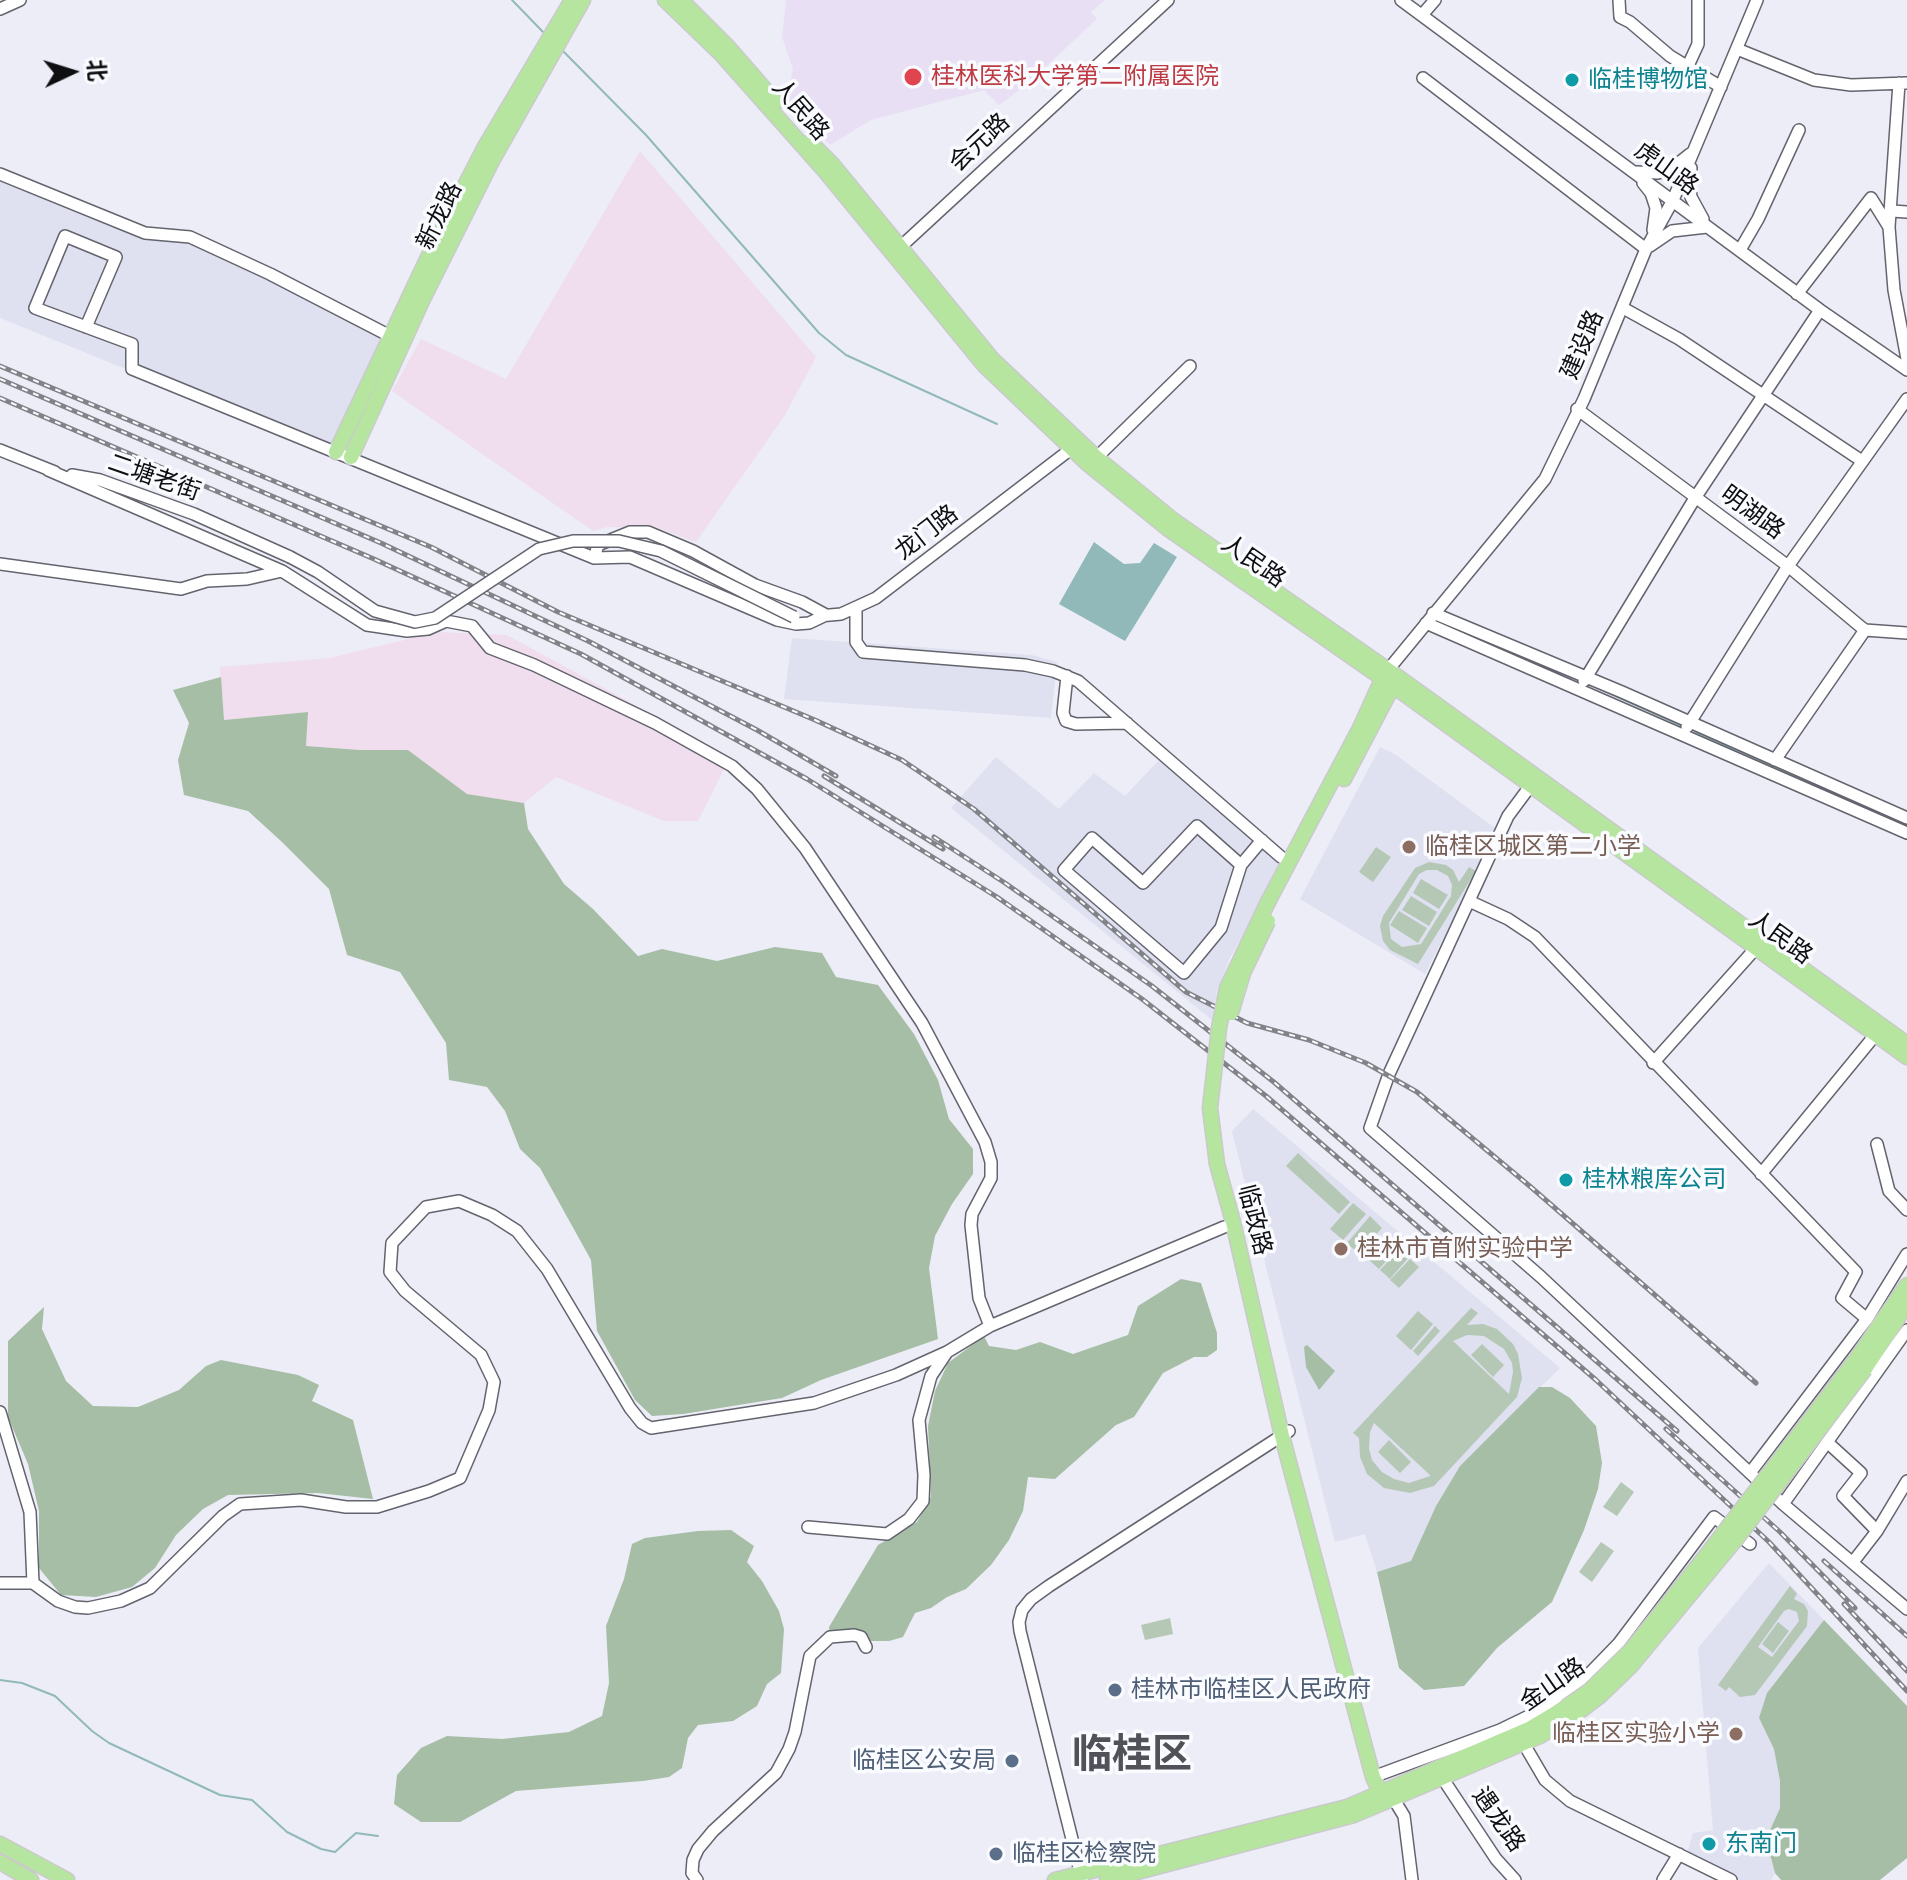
<!DOCTYPE html>
<html>
<head>
<meta charset="utf-8">
<style>
	body { margin:0 }
	#map { position:relative; width:1907px; height:1880px; overflow:hidden; background:#ecedf7; font-family:"Fira Sans","Noto Sans SC",sans-serif }
	canvas { display:block }
	.north { position:absolute; left:32px; top:32px; width:80px; height:80px; -webkit-text-stroke:6px #fafbff; paint-order:stroke; rotate:86deg; font-size:22px; font-weight:700; line-height:32px; text-align:center; color:#0f0f12 }
	.north::after { content:''; display:block; margin:auto; width:28px; height:36px; background:#0f0f12; clip-path:polygon(50% 0,100% 100%,50% 72%,0 100%) }
</style>
</head>
<body>
<div id="map">
<canvas width="1907" height="1880"></canvas>
<div class="north">北</div>
</div>
<script>
const context = document.querySelector('canvas').getContext('2d');
context.lineJoin = 'round';
function fill(path, color) { context.fillStyle = color; context.fill(path, 'evenodd'); }
const toPath = rows => new Path2D(rows.map(r => 'M' + r).join(''));
function stroke(path, color, width, dash) { context.strokeStyle = color; context.lineWidth = width; context.lineCap = dash ? 'butt' : 'round'; context.setLineDash(dash || []); context.stroke(path); }
function label(font, color, halo, rows, align = 'center') {
  context.font = font + ' "Fira Sans","Noto Sans SC",sans-serif'; context.lineWidth = 7; context.setLineDash([]); context.textBaseline = 'middle'; context.strokeStyle = halo; context.fillStyle = color; for (const [text, x, y, turn = 0] of rows) {
    context.save(); context.translate(x, y); context.rotate((+turn || 0) * Math.PI / 180); context.textAlign = isNaN(turn) ? turn : align; if (halo) context.strokeText(text, 0, 0); context.fillText(text, 0, 0); context.restore();
  }
}
const built = toPath([
	[0,178,183,240,254,270,385,340,333,453,0,318],
	[792,638,1032,655,1057,662,1051,718,784,699],
	[1380,747,1396,755,1499,831,1425,974,1300,899],
	[996,757,1059,809,1094,773,1125,796,1159,760,1282,866,1230,958,1217,991,1212,1020,951,808],
	[1253,1109,1560,1368,1460,1466,1436,1506,1411,1561,1377,1572,1365,1534,1335,1542,1232,1131],
	[1769,1563,1824,1620,1759,1718,1775,1749,1780,1781,1780,1808,1766,1839,1775,1873,1771,1880,1740,1880,1687,1853,1693,1833,1713,1830,1698,1648]
]);
const industrial = toPath([
	[640,151,816,357,785,415,696,542,658,528,607,527,593,531,392,391,421,339,506,379],
	[437,632,507,635,730,757,698,821,664,821,556,777,524,803,467,794,408,750,360,750,306,746,307,712,224,720,220,667,330,658]
]);
const medical = toPath([
	[786,0,1104,0,1104,1,1091,12,1097,19,1026,85,999,105,984,90,871,120,830,145,782,94,789,88,793,69,782,37]
]);
const green = toPath([
	[1376,847,1391,857,1373,882,1359,872],
	[1429,862,1446,865,1453,870,1459,882,1469,867,1476,871,1418,964,1390,950,1383,941,1380,926,1383,916,1415,868],
	[1427,870,1437,870,1448,876,1452,885,1451,896,1421,944,1402,947,1391,939,1389,923,1419,874],
	[1421,879,1448,895,1439,909,1413,893],
	[1411,896,1437,912,1429,926,1402,910],
	[1399,911,1427,928,1418,943,1390,925],
	[1298,1153,1350,1202,1339,1214,1286,1166],
	[1353,1203,1366,1214,1343,1240,1330,1229],
	[1370,1216,1382,1228,1359,1254,1347,1243],
	[1389,1239,1398,1248,1379,1269,1369,1260],
	[1400,1249,1409,1257,1390,1279,1380,1270],
	[1410,1259,1419,1267,1399,1288,1390,1280],
	[1471,1308,1478,1313,1467,1325,1483,1324,1497,1329,1513,1344,1518,1354,1522,1378,1517,1397,1434,1486,1410,1493,1384,1488,1367,1474,1360,1457,1359,1438,1353,1433],
	[1467,1335,1484,1336,1504,1349,1512,1363,1513,1372,1509,1394,1453,1341],
	[1374,1423,1430,1475,1430,1476,1409,1483,1394,1479,1382,1472,1372,1460,1369,1449,1370,1432],
	[1418,1311,1433,1324,1411,1350,1396,1336],
	[1435,1326,1440,1331,1418,1356,1413,1351],
	[1482,1344,1504,1365,1493,1377,1471,1355],
	[1389,1440,1411,1462,1400,1473,1378,1452],
	[1621,1482,1634,1492,1617,1516,1603,1507],
	[1601,1542,1614,1551,1592,1582,1579,1572],
	[1790,1586,1797,1594,1794,1599,1804,1604,1808,1611,1807,1626,1755,1695,1740,1697,1729,1687,1726,1691,1718,1685],
	[1789,1609,1797,1612,1799,1621,1772,1657,1758,1647,1784,1611],
	[1170,1618,1173,1634,1145,1640,1141,1625],
	[1778,1622,1789,1631,1773,1653,1762,1644]
]);
const forest = toPath([
	[221,677,224,720,308,712,306,746,360,750,408,750,467,794,524,803,528,829,564,884,593,909,638,956,662,949,717,961,775,947,822,953,836,977,878,985,914,1034,938,1080,949,1119,973,1149,973,1174,952,1204,935,1236,929,1268,938,1339,821,1380,782,1398,683,1414,652,1416,635,1400,597,1331,591,1260,540,1168,520,1149,505,1111,487,1087,449,1080,446,1043,400,972,347,955,329,889,282,842,248,811,184,795,178,760,189,723,173,690],
	[1181,1279,1201,1283,1217,1333,1217,1350,1207,1357,1194,1357,1163,1373,1134,1417,1116,1425,1055,1479,1028,1477,1023,1511,1009,1540,991,1565,966,1589,947,1597,931,1608,915,1613,903,1637,889,1641,871,1641,855,1635,830,1637,829,1627,878,1545,917,1522,931,1497,928,1426,935,1391,948,1363,984,1336,989,1346,1016,1350,1040,1342,1073,1354,1128,1335,1138,1306],
	[44,1307,42,1329,66,1381,93,1406,138,1407,179,1390,206,1366,221,1360,298,1375,319,1385,312,1401,353,1420,373,1499,318,1493,228,1495,203,1509,176,1535,155,1568,132,1587,96,1597,61,1595,39,1568,39,1511,28,1464,8,1417,8,1341],
	[1307,1345,1335,1371,1319,1390,1306,1367,1304,1347],
	[1539,1387,1552,1387,1570,1398,1596,1426,1602,1463,1598,1489,1584,1530,1552,1602,1497,1648,1464,1686,1424,1690,1399,1668,1377,1572,1411,1561,1436,1506,1460,1466],
	[731,1530,754,1546,747,1562,762,1581,779,1611,784,1629,781,1673,767,1684,757,1706,733,1721,698,1725,688,1738,682,1768,669,1777,643,1781,516,1791,460,1822,421,1822,394,1804,397,1775,421,1748,447,1736,502,1739,569,1732,602,1716,609,1683,606,1626,624,1579,632,1544,645,1538,698,1531],
	[1824,1620,1907,1706,1907,1858,1880,1880,1781,1880,1775,1873,1766,1839,1780,1808,1780,1781,1774,1749,1759,1718,1767,1693]
]);
const water = toPath([
	[1094,542,1124,564,1140,563,1154,543,1177,557,1125,641,1059,604]
]);
const stream = toPath([
	[512,0,546,35],
	[562,50,646,135,819,333,846,355,997,424],
	[1589,684,1682,726],
	[1695,732,1841,798],
	[1857,804,1907,826],
	[0,1680,22,1683,55,1696,92,1731,109,1743,220,1795,252,1800,287,1832,321,1849,335,1852,356,1833,378,1836]
]);
const minor = toPath([
	[1401,0,1820,310,1907,370],
	[1619,0,1620,17,1630,22,1670,56,1721,87],
	[0,9,20,0],
	[1422,15,1435,0],
	[1737,49,1814,80,1851,85,1907,83],
	[1687,68,1698,44,1698,0],
	[1423,78,1646,249],
	[1899,83,1889,227,1894,290,1907,359],
	[1691,168,1689,178,1691,197,1703,219],
	[1637,172,1658,173,1670,170,1690,154],
	[0,174,145,233,190,237,270,274,390,336],
	[1643,183,1651,193,1656,208,1653,230],
	[1892,211,1907,212],
	[1650,246,1672,231,1707,227],
	[1740,250,1758,219,1799,130],
	[895,252,1168,0],
	[1797,294,1871,198,1889,227],
	[1623,308,1679,339,1862,461],
	[86,327,116,257,65,236,35,308,132,344,132,369,594,558],
	[1577,409,1788,566,1861,627,1865,630,1907,633],
	[0,450,55,472],
	[1093,461,1190,366],
	[48,470,282,571,367,625,407,631,428,629,446,621,472,626,490,648,534,665,655,723,732,766,757,789,805,848,922,1023,985,1142,991,1162,991,1178,972,1214,971,1225,979,1298,990,1326],
	[72,475,100,480,194,514,290,557],
	[630,532,648,532,693,551,755,585,802,602,826,615,809,623,796,624,777,620,630,557,594,558,598,545,630,532],
	[0,564,181,589,207,581,247,579,282,571],
	[856,609,856,642,863,652,1025,665,1053,671,1078,681,1281,857],
	[1433,613,1622,692,1907,818],
	[819,616,841,614,876,598,1071,449],
	[1426,623,1907,833],
	[1388,670,1545,479,1584,399,1646,249,1673,200,1757,0],
	[1067,676,1063,713,1066,721,1076,724,1127,723],
	[1584,681,1695,498,1820,310],
	[1687,727,1788,566,1907,399],
	[1775,760,1865,630],
	[1531,785,1508,816,1389,1074,1370,1128,1541,1277,1750,1473],
	[1241,865,1197,826,1143,883,1092,838,1064,870,1184,973,1221,928,1241,865,1262,840],
	[1469,901,1508,919,1535,937,1856,1272,1842,1298,1867,1319,1750,1473,1783,1504,1907,1609],
	[1653,1063,1756,948],
	[1877,1144,1889,1191,1907,1210],
	[1761,1174,1876,1034],
	[1867,1319,1907,1254],
	[0,1412,30,1512,33,1583],
	[1827,1442,1861,1473,1843,1496,1877,1531],
	[1783,1504,1907,1330],
	[808,1527,887,1534,909,1519,923,1501,924,1475,919,1420,931,1376,947,1352,990,1326,1224,1227],
	[1853,1562,1877,1531,1907,1481],
	[0,1583,33,1583,58,1601,75,1607,88,1608,121,1601,150,1588,223,1516,240,1504,301,1500,346,1507,377,1507,429,1491,460,1478,489,1410,494,1382,481,1355,405,1291,390,1272,392,1243,426,1207,459,1201,492,1215,517,1231,547,1269,630,1408,642,1423,651,1428,814,1403,896,1375,947,1352],
	[1528,1751,1545,1780,1570,1801,1731,1880],
	[1373,1777,1500,1730,1533,1714,1588,1675,1619,1643,1714,1517,1750,1544],
	[1447,1785,1496,1859,1515,1880],
	[1393,1798,1404,1816,1412,1880],
	[1082,1879,1020,1631,1019,1622,1022,1610,1031,1599,1049,1586,1289,1431],
	[697,1880,692,1873,693,1860,698,1849,713,1831,776,1773,789,1749,795,1732,810,1656,830,1637,854,1635,861,1637,866,1647],
	[1663,1880,1679,1854]
]);
const major = toPath([
	[665,0,722,55,825,171,985,366,1089,465,1167,528,1392,685,1907,1057],
	[681,0,729,48,776,102],
	[810,142,832,164,992,359,1097,458,1173,520,1398,677,1907,1044],
	[336,452,432,249,486,145,572,0],
	[351,457,422,301,493,159,583,0],
	[1344,779,1396,680],
	[1268,902,1360,728,1385,673],
	[1217,1164,1233,1222,1282,1436,1373,1777,1385,1802],
	[1855,1361,1907,1285],
	[1865,1369,1907,1304],
	[0,1844,67,1880],
	[0,1862,31,1880],
	[1055,1880,1347,1807,1529,1729,1566,1707],
	[1107,1880,1354,1815,1540,1736,1576,1714]
]);
const rail = toPath([
	[0,366,431,547,558,612,815,720,902,760,974,809,1186,992,1247,1023,1309,1040,1366,1063,1417,1092,1532,1188,1756,1383],
	[0,379,381,543,588,641,757,730,836,776],
	[0,398,374,559,581,654,807,779,997,897,1142,999,1266,1096,1596,1380,1769,1542,1907,1691],
	[824,776,943,849],
	[934,837,1005,883,1152,986,1275,1083,1677,1431],
	[1666,1429,1780,1532,1855,1608],
	[1824,1561,1907,1636],
	[1844,1604,1907,1671]
]);
const minorBridge = toPath([
	[290,557,318,572,375,611,415,622,435,618,539,549,573,541,619,541,661,551,794,617]
]);
const majorBridge = toPath([
	[1231,1013,1243,973,1268,921],
	[1217,1164,1210,1108,1219,1028,1227,988,1268,902],
	[1566,1707,1589,1691,1631,1650,1708,1553,1855,1361],
	[1576,1714,1600,1696,1630,1667,1737,1538,1865,1369]
]);
const markers = [
	[913,77,10,"#e0444e"],
	[1572,80,8,"#0f9aa8"],
	[1409,847,8,"#8d6e63"],
	[1566,1180,8,"#0f9aa8"],
	[1341,1249,8,"#8d6e63"],
	[1115,1690,8,"#5c6f8a"],
	[1736,1734,8,"#8d6e63"],
	[1012,1761,8,"#5c6f8a"],
	[1709,1844,8,"#0f9aa8"],
	[996,1854,8,"#5c6f8a"]
];
const healthNames = [
	["桂林医科大学第二附属医院",931,77]
];
const cultureNames = [
	["临桂博物馆",1588,80],
	["桂林粮库公司",1582,1180],
	["东南门",1725,1844]
];
const streetNames = [
	["人民路",800,110,49],
	["会元路",980,143,-43],
	["虎山路",1666,169,36],
	["新龙路",440,216,-64],
	["建设路",1583,345,-67],
	["二塘老街",154,478,19],
	["明湖路",1752,513,36],
	["龙门路",927,533,-38],
	["人民路",1253,562,35],
	["人民路",1780,938,36],
	["临政路",1254,1220,76],
	["金山路",1553,1685,-35],
	["遇龙路",1498,1820,55]
];
const educationNames = [
	["临桂区城区第二小学",1425,847],
	["桂林市首附实验中学",1357,1249],
	["临桂区实验小学",1720,1734,"right"]
];
const serviceNames = [
	["桂林市临桂区人民政府",1131,1690],
	["临桂区公安局",996,1761,"right"],
	["临桂区检察院",1012,1854]
];
const townNames = [
	["临桂区",1132,1756]
];
fill(built, '#dfe1f1');
fill(industrial, '#f0dded');
fill(medical, '#e9dff4');
fill(green, '#b5c8b5');
fill(forest, '#a6bea6');
fill(water, '#91b9b9');
stroke(stream, '#91b9b9', 2);
stroke(minor, '#63646d', 14);
stroke(major, '#cacacb', 17);
stroke(minor, '#fff', 11);
stroke(major, '#b6e5a0', 14);
stroke(rail, '#828389', 5);
stroke(rail, '#fafbff', 2, [6]);
stroke(minorBridge, '#63646d', 14, []);
stroke(majorBridge, '#cacacb', 17, []);
stroke(minorBridge, '#fff', 11);
stroke(majorBridge, '#b6e5a0', 14);
for (const [x, y, r, color] of markers) { const dot = new Path2D(); dot.arc(x, y, r, 0, 2 * Math.PI); context.fillStyle = color; context.fill(dot); stroke(dot, '#fafbff', 3); }
label('24px', '#be3a42', '#fafbff', healthNames, 'left');
label('24px', '#0d838f', '#fafbff', cultureNames, 'left');
label('24px', '#0f0f12', '#fafbff', streetNames);
label('24px', '#785e54', '#fafbff', educationNames, 'left');
label('24px', '#4e5e75', '#fafbff', serviceNames, 'left');
label('bold 40px', '#505159', '#fafbff', townNames);
</script>
</body>
</html>
